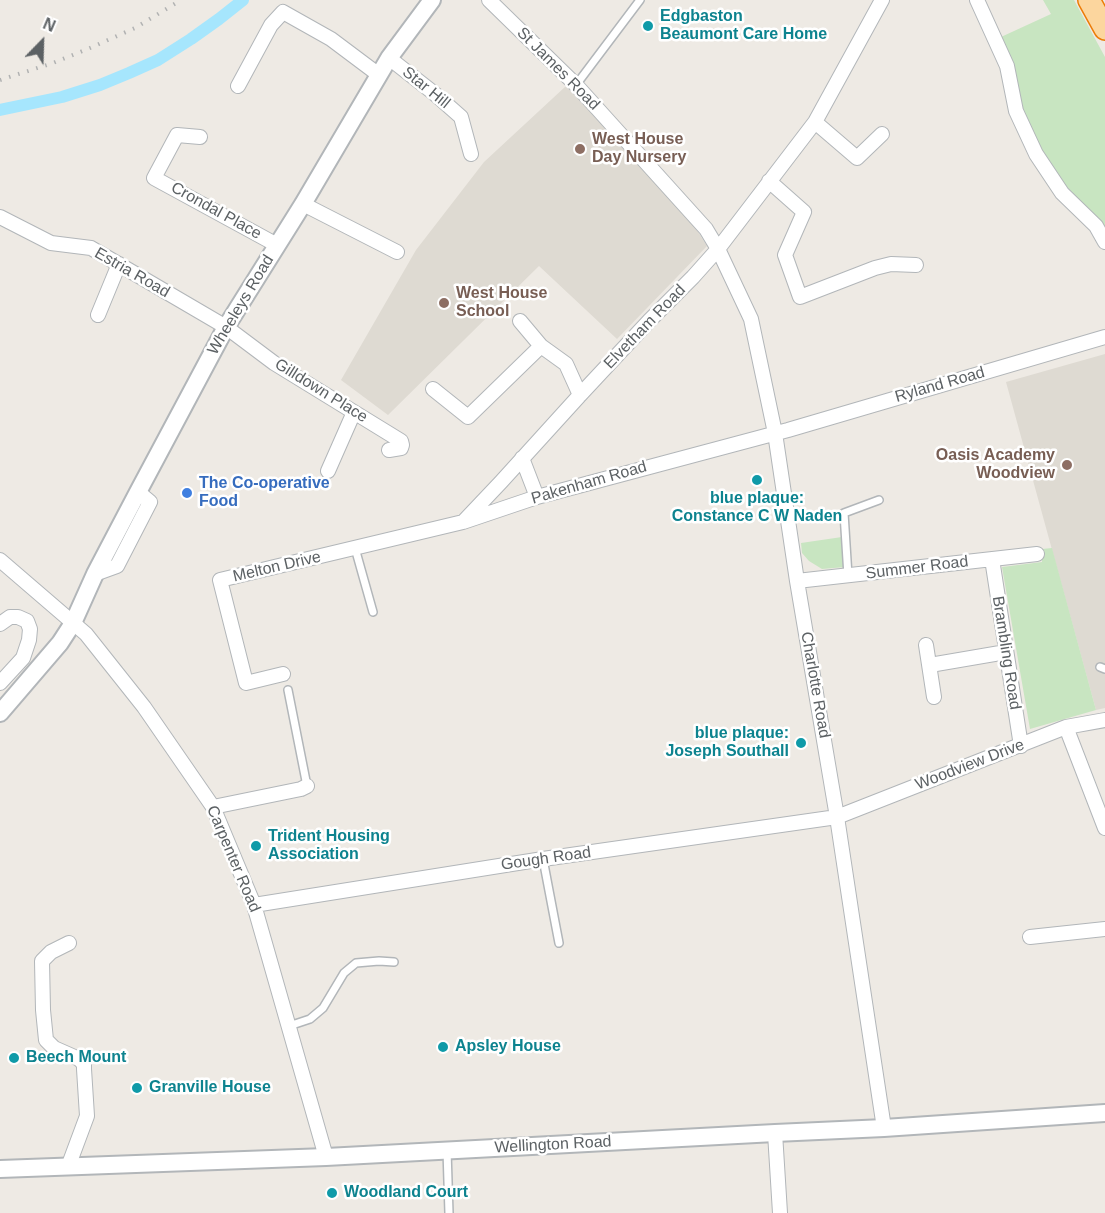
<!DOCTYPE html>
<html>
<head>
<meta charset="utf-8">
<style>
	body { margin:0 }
	#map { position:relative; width:1105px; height:1213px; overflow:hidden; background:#eeeae4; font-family:Arial,sans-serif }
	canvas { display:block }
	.north { position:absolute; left:12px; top:12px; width:60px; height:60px; -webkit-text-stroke:4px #fff; paint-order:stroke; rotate:23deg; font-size:16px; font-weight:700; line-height:24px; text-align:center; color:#5c6164 }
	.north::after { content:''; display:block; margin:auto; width:21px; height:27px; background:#5c6164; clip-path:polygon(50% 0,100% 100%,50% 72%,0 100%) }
</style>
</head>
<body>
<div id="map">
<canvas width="1105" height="1213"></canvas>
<div class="north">N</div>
</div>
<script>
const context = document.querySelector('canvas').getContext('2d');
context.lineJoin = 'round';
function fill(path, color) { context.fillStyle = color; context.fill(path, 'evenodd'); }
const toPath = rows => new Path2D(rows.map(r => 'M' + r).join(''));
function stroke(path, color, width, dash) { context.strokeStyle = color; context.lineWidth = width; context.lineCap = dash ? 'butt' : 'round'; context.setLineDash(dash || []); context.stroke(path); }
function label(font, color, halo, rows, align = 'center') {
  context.font = font + ' Arial,sans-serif'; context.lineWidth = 5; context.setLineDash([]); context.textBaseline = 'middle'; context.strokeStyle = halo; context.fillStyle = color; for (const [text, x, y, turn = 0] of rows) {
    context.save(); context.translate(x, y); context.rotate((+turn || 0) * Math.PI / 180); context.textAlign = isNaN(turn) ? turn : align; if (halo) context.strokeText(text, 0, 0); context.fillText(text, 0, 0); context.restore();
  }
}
const education = toPath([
	[566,86,683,208,707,246,617,339,539,266,388,415,341,380,416,250,484,162],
	[1105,354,1105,708,1096,710,1006,382]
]);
const green = toPath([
	[1043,0,1074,0,1105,57,1105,227,1065,185,1040,148,1022,108,1001,37,1051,14],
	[842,537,845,567,822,569,809,561,802,553,801,543],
	[1052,548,1096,710,1030,729,1002,567,1042,562,1042,549]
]);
const canal = toPath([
	[0,110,62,97,100,85,129,73,158,60,191,39,219,19,243,0]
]);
const service = toPath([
	[576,85,640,0],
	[355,548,373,612],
	[848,576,844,513,879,500],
	[1100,667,1105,669],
	[288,690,307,786],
	[543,859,559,943],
	[289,1026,310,1019,323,1008,344,973,356,963,379,961,394,962],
	[447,1150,449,1213]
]);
const minor = toPath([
	[489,0,576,85,706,229,718,249,751,319,775,433,797,581,837,817,884,1128],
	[977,0,1007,66,1016,111,1036,154,1062,193,1096,226,1105,242],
	[389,58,435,94,461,117,471,154],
	[238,86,271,25,283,12,331,39,379,75],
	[815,122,857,158,882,134],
	[200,137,177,135,154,178,277,245],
	[769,181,804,212,785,255,800,297,875,268,891,264,916,265],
	[303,204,397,252],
	[0,217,51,243,91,248,226,327,274,363,401,441,402,445,401,448,389,450],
	[98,315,119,264],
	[520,321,541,346,566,364,580,395],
	[433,389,468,417,541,346],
	[522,458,537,497],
	[328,471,354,412],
	[465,520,501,482,580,395,649,321,693,277,718,249,815,122,882,0],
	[992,559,1021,746],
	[0,560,86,634,144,707,213,807,254,905,326,1157],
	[95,574,117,566,150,502,138,492],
	[797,581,1037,554],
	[0,624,10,617,18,617,27,621,30,629,29,640,23,658,0,683],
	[926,645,934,697],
	[930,665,1006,652],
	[283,674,246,683,220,580,463,522,537,497,788,430,1105,337],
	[1066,727,1105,828],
	[213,807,301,789,307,786],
	[254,905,543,859,837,817,1066,727,1105,720],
	[1030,937,1105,929],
	[775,1133,780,1213],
	[68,1167,87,1116,84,1069,84,1064,79,1059,54,1048,46,1040,43,1010,42,961,51,952,69,943]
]);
const tertiary = toPath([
	[0,713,60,643,73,623,95,574,138,492,226,327,303,204,389,58,432,0],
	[0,1169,326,1157,775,1133,884,1128,1105,1113]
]);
const trunk = toPath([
	[1089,0,1105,29]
]);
const rail = toPath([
	[0,80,53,63,90,48,135,28,181,0]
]);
const markers = [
	[648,26,6,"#0f9aa8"],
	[580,149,6,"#8d6e63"],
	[444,303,6,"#8d6e63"],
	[1067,465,6,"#8d6e63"],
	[757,480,6,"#0f9aa8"],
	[187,493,6,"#3f7fe0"],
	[801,743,6,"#0f9aa8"],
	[256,846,6,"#0f9aa8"],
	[443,1047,6,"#0f9aa8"],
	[14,1058,6,"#0f9aa8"],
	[137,1088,6,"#0f9aa8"],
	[332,1193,6,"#0f9aa8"]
];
const cultureNames = [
	["Edgbaston",660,17],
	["Beaumont Care Home",660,35],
	["blue plaque:",757,499,"center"],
	["Constance C W Naden",757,517,"center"],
	["blue plaque:",789,734,"right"],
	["Joseph Southall",789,752,"right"],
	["Trident Housing",268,837],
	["Association",268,855],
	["Apsley House",455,1047],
	["Beech Mount",26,1058],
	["Granville House",149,1088],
	["Woodland Court",344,1193]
];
const streetNames = [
	["St James Road",558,69,45],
	["Star Hill",426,88,39],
	["Crondal Place",216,211,29],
	["Estria Road",132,273,30],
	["Wheeleys Road",241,305,-59],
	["Elvetham Road",645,327,-46],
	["Ryland Road",940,385,-16],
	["Gilldown Place",321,391,32],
	["Pakenham Road",589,483,-16],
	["Melton Drive",277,567,-13],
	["Summer Road",917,568,-7],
	["Brambling Road",1006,653,81],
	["Charlotte Road",815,685,80],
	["Woodview Drive",970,765,-21],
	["Carpenter Road",233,859,67],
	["Gough Road",546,859,-8],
	["Wellington Road",553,1145,-3]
];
const educationNames = [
	["West House",592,140],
	["Day Nursery",592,158],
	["West House",456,294],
	["School",456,312],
	["Oasis Academy",1055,456,"right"],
	["Woodview",1055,474,"right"]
];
const shopNames = [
	["The Co-operative",199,484],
	["Food",199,502]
];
fill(education, '#dedad2');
fill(green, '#c8e5c1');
stroke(canal, '#a6e6fd', 12);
stroke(service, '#b2b6b9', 10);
stroke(minor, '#b2b6b9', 16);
stroke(tertiary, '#b2b6b9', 20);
stroke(trunk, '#ec7c07', 24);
stroke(service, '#fff', 7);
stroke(minor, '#fff', 14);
stroke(tertiary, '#fff', 16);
stroke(trunk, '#fcd69e', 21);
stroke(rail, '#b1b2b2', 4, [1.5, 8]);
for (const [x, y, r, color] of markers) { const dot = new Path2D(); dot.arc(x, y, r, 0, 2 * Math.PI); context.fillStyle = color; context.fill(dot); stroke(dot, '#fff', 2); }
label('bold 16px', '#0d838f', '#fff', cultureNames, 'left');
label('16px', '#5c6164', '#fff', streetNames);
label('bold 16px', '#785e54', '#fff', educationNames, 'left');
label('bold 16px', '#366cbe', '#fff', shopNames, 'left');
</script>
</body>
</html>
